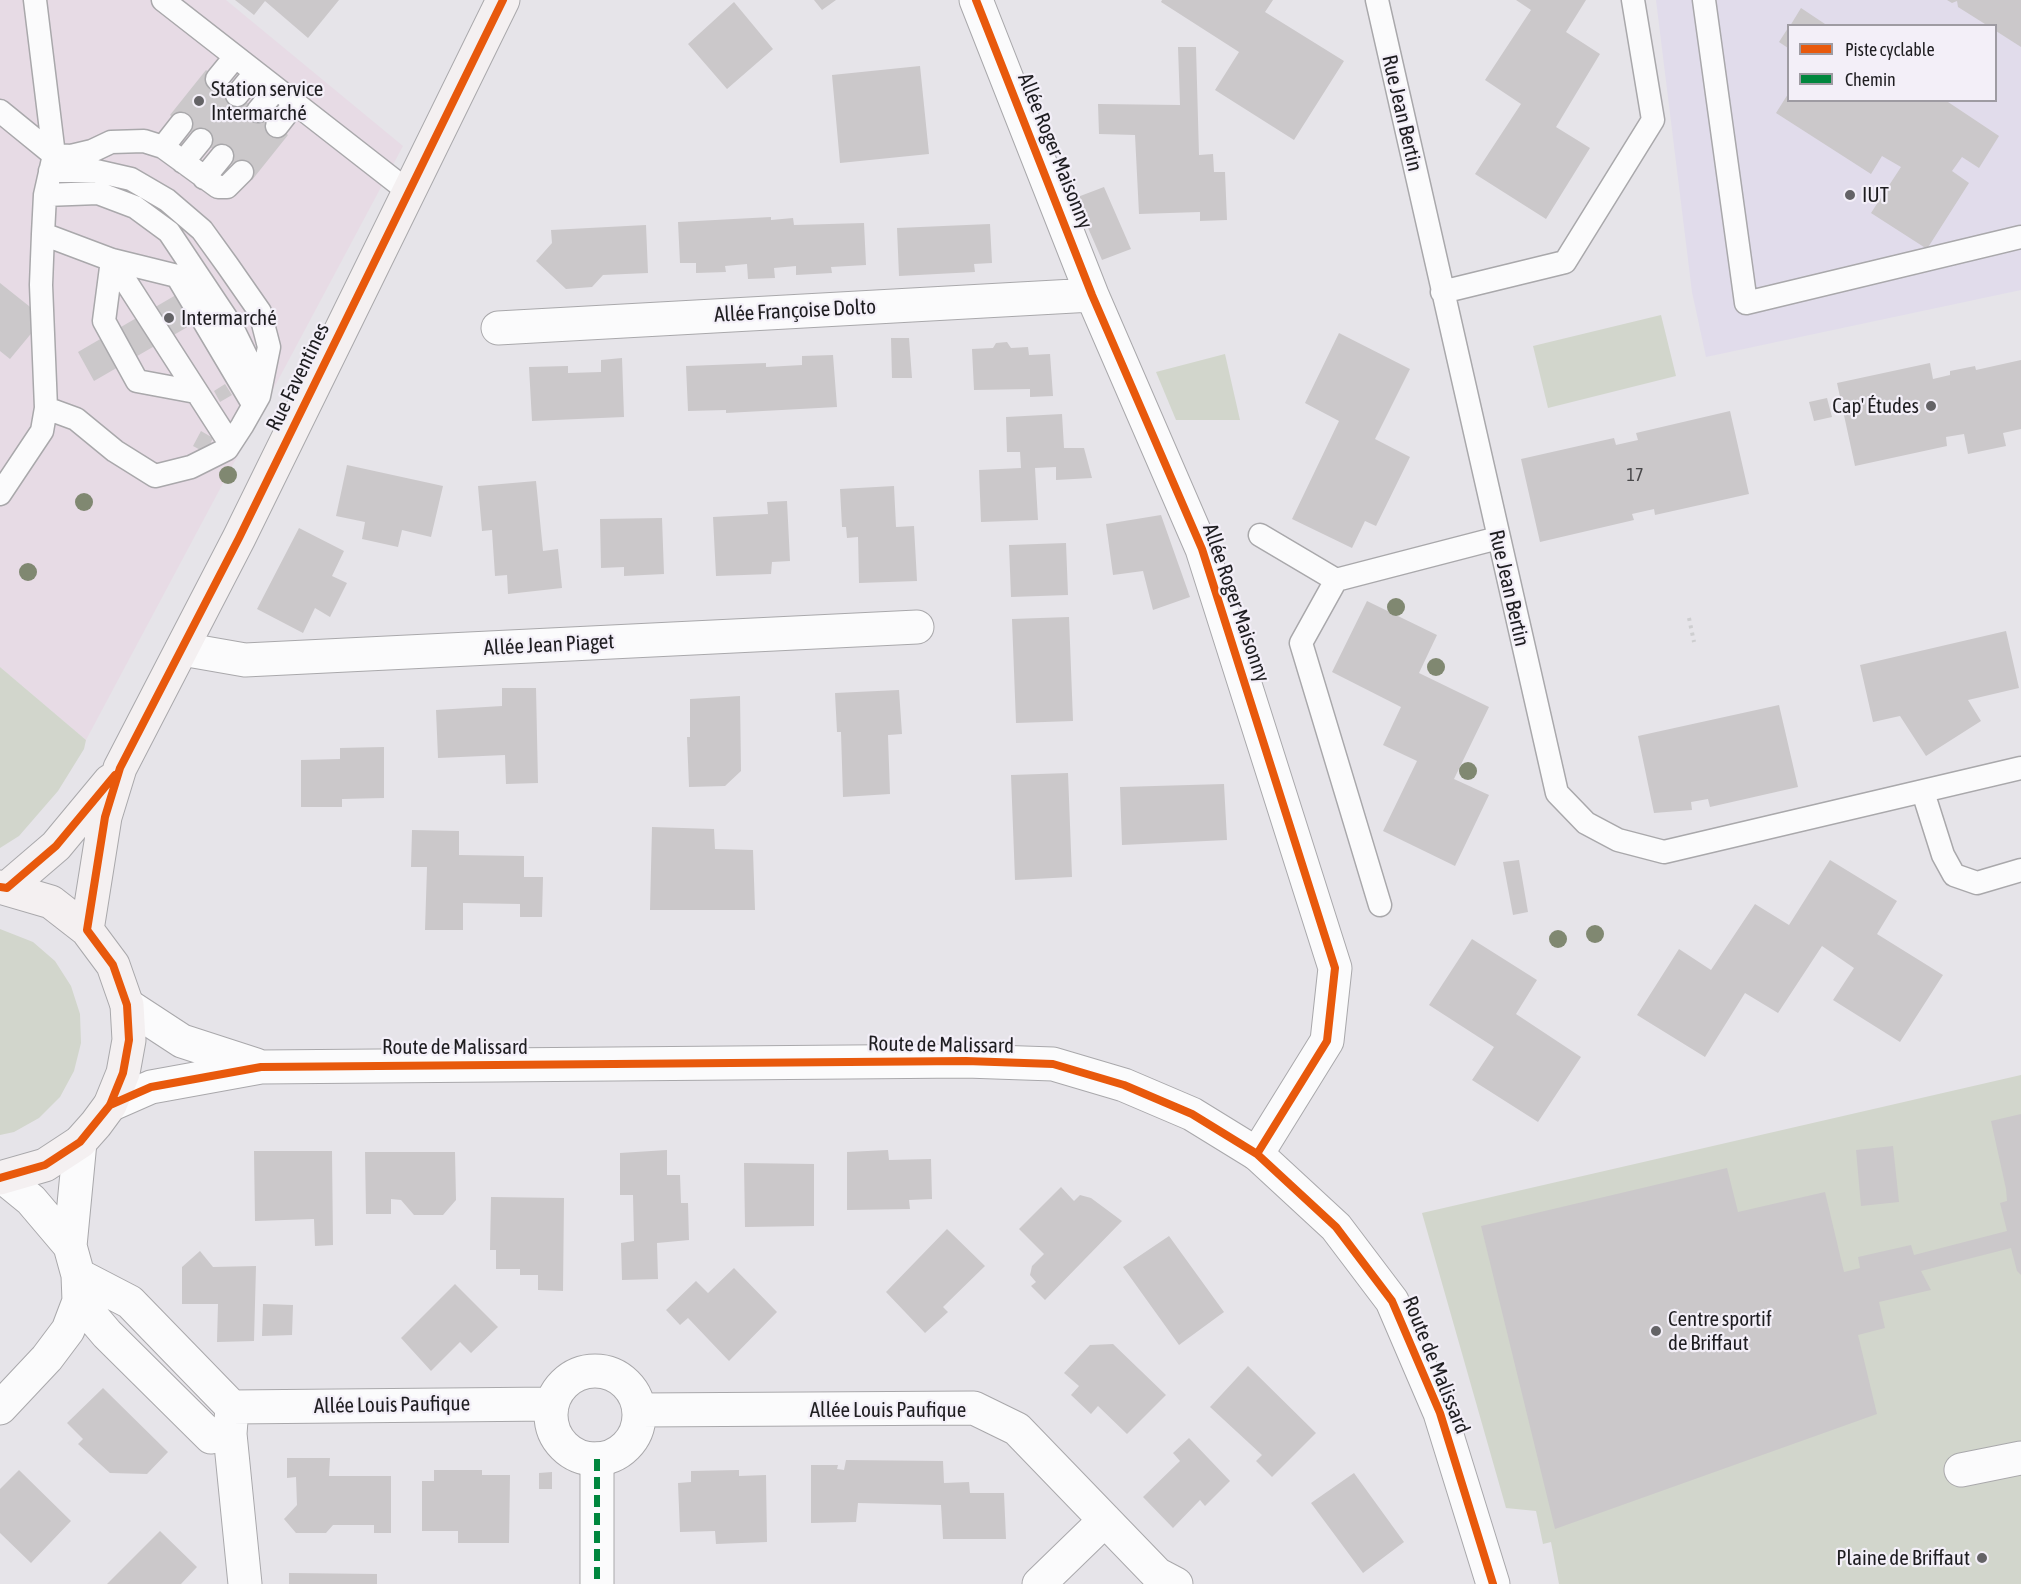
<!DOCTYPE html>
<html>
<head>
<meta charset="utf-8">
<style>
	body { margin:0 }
	#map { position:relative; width:2021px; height:1584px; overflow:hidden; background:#e6e4e9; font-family:"Asap Condensed",sans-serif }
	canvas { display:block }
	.legend { position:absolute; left:1787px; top:24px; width:210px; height:78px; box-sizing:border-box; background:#f3eff8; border:2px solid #9e9ba2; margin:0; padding:8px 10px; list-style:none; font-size:18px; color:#1e1d20 }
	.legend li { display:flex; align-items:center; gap:12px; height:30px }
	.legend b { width:30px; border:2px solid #9e9ba2 }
</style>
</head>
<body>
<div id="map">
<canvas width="2021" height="1584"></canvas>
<ul class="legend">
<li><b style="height:8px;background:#e8590c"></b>Piste cyclable</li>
<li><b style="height:8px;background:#00873e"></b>Chemin</li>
</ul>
</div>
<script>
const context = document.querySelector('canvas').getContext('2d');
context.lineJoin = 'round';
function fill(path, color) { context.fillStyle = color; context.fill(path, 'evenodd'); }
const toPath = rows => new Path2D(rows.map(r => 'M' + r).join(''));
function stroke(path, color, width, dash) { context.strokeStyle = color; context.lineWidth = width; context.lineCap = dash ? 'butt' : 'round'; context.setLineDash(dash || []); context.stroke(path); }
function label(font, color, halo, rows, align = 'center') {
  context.font = font + ' "Asap Condensed",sans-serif'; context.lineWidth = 4.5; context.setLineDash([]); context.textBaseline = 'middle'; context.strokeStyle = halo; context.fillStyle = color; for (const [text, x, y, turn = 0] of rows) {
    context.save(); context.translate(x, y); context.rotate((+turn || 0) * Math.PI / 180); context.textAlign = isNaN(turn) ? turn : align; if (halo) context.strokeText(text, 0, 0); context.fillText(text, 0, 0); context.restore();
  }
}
const commercial = toPath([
	[0,0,226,0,403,146,86,740,0,667]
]);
const education = toPath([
	[1656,0,2021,0,2021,290,1706,357,1692,292],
	[1788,26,1996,26,1996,100,1788,100]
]);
const green = toPath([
	[1661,315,1676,376,1548,408,1533,346],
	[1225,354,1240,420,1176,420,1156,372],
	[0,667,86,740,84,749,58,791,19,836,0,848],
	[0,929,33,942,55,961,71,986,80,1014,81,1043,74,1071,60,1097,39,1118,14,1132,0,1135],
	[2021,1075,2021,1584,1559,1584,1551,1542,1543,1544,1536,1511,1506,1508,1422,1213]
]);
const building = toPath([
	[235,0,339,0,308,38,265,1,254,15],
	[814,0,836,0,822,10],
	[1162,0,1273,0,1265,12,1344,61,1294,140,1215,90,1239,52,1161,2],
	[1516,0,1586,0,1566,32,1600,54,1556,127,1590,148,1546,219,1475,174,1521,104,1485,80,1531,10],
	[1947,0,2021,0,2021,47,1996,31,1996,26,1985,24,1958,7,1957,1,1952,3],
	[734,2,773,49,727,89,688,44],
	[1801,8,1828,26,1790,26],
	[1788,28,1788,48,1779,42],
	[1178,47,1196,47,1199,155,1213,154,1214,172,1225,172,1227,220,1200,221,1200,212,1139,214,1135,135,1099,134,1098,104,1180,105],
	[920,66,929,154,840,163,832,75],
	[206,70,288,135,252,180,170,115],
	[1788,94,1788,100,1945,100,1999,136,1979,168,1962,157,1952,171,1969,183,1927,249,1871,213,1901,167,1882,156,1871,174,1776,113],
	[1104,187,1131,249,1102,260,1075,198],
	[771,217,771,220,793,218,794,225,864,223,866,265,831,267,832,273,796,275,796,266,774,268,775,278,748,279,747,264,725,266,726,272,696,273,696,263,680,263,678,222],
	[990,224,992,263,974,264,975,272,899,276,897,228],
	[646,225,648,273,603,275,592,287,566,289,536,261,552,243,551,230],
	[212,274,229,303,94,381,78,352],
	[0,283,44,318,10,359,0,351],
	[1339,333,1410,369,1375,439,1410,457,1376,526,1365,521,1352,548,1292,519,1339,421,1305,403],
	[891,338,909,338,912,378,892,378],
	[1007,342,1011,348,1028,347,1029,355,1050,354,1053,396,1030,397,1030,389,974,390,972,349,993,348,996,343],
	[833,355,837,407,726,413,726,410,688,411,686,366,766,363,766,367,802,365,802,356],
	[622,358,624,417,532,421,529,367,568,366,568,373,601,372,601,360],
	[2021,360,2021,429,2003,433,2006,446,1968,454,1964,434,1946,437,1947,446,1855,466,1837,383,1930,363,1933,379,1950,375,1950,371,1975,366,1976,370],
	[225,384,232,395,220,402,214,391],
	[1827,398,1832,417,1814,421,1809,402],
	[1730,411,1749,494,1655,515,1654,509,1632,514,1634,520,1540,542,1521,459,1614,438,1616,445,1638,440,1636,433],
	[1062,414,1064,448,1084,448,1092,478,1056,480,1056,467,1035,468,1038,520,981,522,979,470,1021,468,1020,452,1007,452,1006,417],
	[201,431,213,438,206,453,193,446],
	[347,465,443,486,431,537,402,530,398,547,362,539,365,522,336,516],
	[536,481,543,551,558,549,562,588,508,594,507,575,495,576,492,530,482,531,478,486],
	[894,486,896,527,914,526,917,581,859,583,858,537,847,538,846,527,842,527,840,489],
	[787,501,790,561,772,562,771,574,716,576,713,517,768,514,767,502],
	[1161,515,1190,597,1153,610,1143,571,1113,575,1106,524],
	[662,518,664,574,624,576,624,567,601,568,600,519],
	[299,528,344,551,332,576,347,583,330,617,315,608,303,633,257,609],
	[1066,543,1068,595,1011,597,1009,545],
	[1367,601,1437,635,1419,673,1489,707,1454,779,1489,795,1455,866,1383,831,1417,761,1383,745,1401,707,1332,672],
	[1069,617,1073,721,1016,723,1012,619],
	[2006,631,2019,688,1968,700,1981,721,1926,756,1900,716,1873,722,1860,665],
	[502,688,536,688,538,783,506,784,505,755,438,758,436,710,502,706],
	[899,690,902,734,888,735,890,794,843,797,841,732,837,732,835,693],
	[740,696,741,771,725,786,689,787,687,737,690,737,690,699],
	[1779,705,1798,787,1710,807,1708,799,1691,802,1692,810,1654,813,1638,736],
	[384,747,384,798,342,799,342,807,301,807,301,760,340,759,340,748],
	[1068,773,1072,877,1015,880,1011,775],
	[1224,784,1227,840,1122,845,1120,787],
	[652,827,714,829,715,849,753,850,755,910,650,910],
	[412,830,459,831,459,855,524,856,524,877,543,877,542,917,520,917,520,904,463,903,463,930,425,930,427,867,411,867],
	[1519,860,1528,912,1513,915,1503,862],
	[1830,860,1897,901,1877,934,1943,975,1900,1042,1833,1000,1854,968,1822,946,1778,1013,1745,993,1705,1057,1637,1015,1679,949,1711,970,1755,904,1789,925],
	[1472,939,1537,980,1516,1014,1581,1057,1538,1122,1472,1080,1494,1047,1429,1005],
	[2021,1114,2021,1275,2017,1271,2011,1248,1921,1271,1931,1290,1879,1302,1885,1328,1858,1335,1877,1414,1555,1529,1481,1226,1727,1168,1738,1212,1825,1192,1844,1272,1860,1268,1858,1257,1911,1245,1914,1255,2007,1231,2000,1203,2007,1201,2006,1189,1991,1121],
	[1893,1146,1899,1202,1861,1206,1856,1150],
	[667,1150,667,1175,680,1175,681,1203,688,1203,689,1240,657,1243,658,1279,622,1280,621,1243,634,1241,633,1195,620,1195,620,1153],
	[888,1150,889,1160,931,1159,932,1199,909,1200,910,1209,847,1210,847,1152],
	[254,1151,332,1151,333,1245,315,1246,314,1219,255,1221],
	[365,1152,455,1152,456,1200,443,1215,414,1215,401,1200,391,1199,391,1214,366,1214],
	[744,1163,814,1164,814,1226,745,1227],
	[1061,1187,1074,1201,1080,1195,1091,1198,1122,1221,1045,1300,1031,1286,1036,1282,1030,1275,1032,1266,1044,1254,1019,1229],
	[491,1197,564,1198,563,1291,538,1290,538,1275,520,1275,520,1269,496,1269,496,1250,490,1250],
	[947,1229,985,1266,943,1307,948,1312,925,1333,886,1292],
	[1169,1236,1224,1312,1179,1345,1123,1267],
	[200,1251,213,1267,256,1266,254,1341,217,1342,218,1304,182,1304,182,1267],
	[734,1268,777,1312,729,1361,688,1318,680,1325,666,1310,696,1281,708,1293],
	[455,1284,498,1327,471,1353,460,1342,431,1371,401,1338],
	[263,1304,293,1305,292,1335,262,1336],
	[1113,1344,1166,1395,1127,1434,1098,1406,1091,1414,1071,1395,1079,1386,1064,1373,1090,1345],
	[1248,1366,1316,1433,1272,1477,1256,1461,1262,1455,1210,1407],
	[103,1388,168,1452,147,1474,110,1473,78,1444,83,1439,67,1423],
	[1189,1438,1230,1481,1205,1506,1200,1500,1173,1528,1143,1497,1180,1461,1173,1453],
	[287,1458,330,1458,329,1476,391,1476,391,1533,374,1533,374,1525,333,1525,326,1533,296,1533,284,1519,297,1505,296,1477,287,1478],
	[846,1460,943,1461,944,1483,969,1482,970,1493,1004,1493,1006,1539,943,1539,941,1505,858,1503,856,1522,811,1523,811,1465,838,1465,837,1469,844,1470],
	[19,1470,71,1521,31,1563,0,1533,0,1489],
	[434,1470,482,1470,482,1475,510,1475,509,1543,458,1543,458,1531,422,1531,422,1481,434,1481],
	[739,1470,739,1476,766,1475,767,1542,716,1544,715,1531,680,1532,678,1483,691,1482,691,1471],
	[552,1472,552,1489,539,1489,539,1473],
	[1354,1473,1404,1542,1363,1573,1311,1503],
	[160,1531,197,1567,181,1584,107,1584],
	[289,1573,377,1574,377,1584,289,1584]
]);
const path = toPath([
	[1689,618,1694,642]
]);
const service = toPath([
	[35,0,54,155,71,156,92,151,111,142,144,141,163,147,218,187,227,187,242,172],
	[163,0,409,192],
	[1377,0,1557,793,1586,823,1618,840,1664,852,2021,768],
	[1704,0,1746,303,2021,237],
	[217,79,235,57],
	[237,95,255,73],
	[0,111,54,155,45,195,43,234,41,285,46,408,42,431,0,494],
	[258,111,276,89],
	[277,126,295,103],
	[163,147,181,124],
	[183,162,201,140],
	[204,178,222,156],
	[45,195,98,193,135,207,169,232,231,325,250,364,258,392],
	[43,234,112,260,177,276,253,404],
	[112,260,229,442],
	[112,260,104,321,137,381,196,392],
	[1442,292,1565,262,1653,120,1633,0],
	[46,408,76,419,115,451,155,476,191,467,227,449,242,426,259,396,269,347,260,312,228,266,202,230,167,200,131,179,96,171,50,171],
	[1260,535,1336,580],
	[1923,792,1943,855,1954,875,1977,883,2021,870],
	[1380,905,1301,643,1336,580,1498,538]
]);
const pedestrian = toPath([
	[597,1459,597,1584]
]);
const minor = toPath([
	[976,0,1092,295,1202,549,1335,968,1327,1041,1257,1154],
	[498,328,1092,295],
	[182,649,245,660,917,627],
	[4,1178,31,1200,70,1246],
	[78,1275,130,1302,232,1407,230,1434,211,1437,107,1334,79,1301,78,1275,70,1246,80,1142],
	'551 1415a44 44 0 1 1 88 0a44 44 0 1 1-88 0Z',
	[232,1407,552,1404],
	[0,1408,47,1358,68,1330,79,1301],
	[640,1410,974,1408,1017,1429,1157,1574,1176,1584],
	[230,1434,245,1584],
	[1961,1470,2021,1458],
	[1039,1584,1105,1520]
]);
const tertiary = toPath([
	[127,1005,182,1041,256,1065],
	[110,1105,151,1087,261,1067,966,1061,1053,1064,1124,1085,1192,1114,1257,1154,1336,1227,1392,1301,1440,1413,1493,1584]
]);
const secondary = toPath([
	[0,887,51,902,87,930,113,965,127,1005,129,1040,123,1073,110,1105,96,1124,80,1142,45,1165,0,1178],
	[7,888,56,846,110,781],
	[87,930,105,817,120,768,239,538,503,0]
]);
const quiet = toPath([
	[597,1459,597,1584]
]);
const cycleway = toPath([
	[976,0,1092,295,1202,549,1335,968,1327,1041,1257,1154],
	[0,887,7,888,56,846,115,775],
	[110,1105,151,1087,261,1067,966,1061,1053,1064,1124,1085,1192,1114,1257,1154,1336,1227,1392,1301,1440,1413,1493,1584],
	[0,1178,45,1165,80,1142,110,1105,123,1073,129,1040,127,1005,113,965,87,930,105,817,120,768,239,538,503,0]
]);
const trees = [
	[228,475],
	[84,502],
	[28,572],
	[1396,607],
	[1436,667],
	[1468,771],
	[1595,934],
	[1558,939]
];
const markers = [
	[199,101,6,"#646366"],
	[1850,195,6,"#646366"],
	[169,318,6,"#646366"],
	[1931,406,6,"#646366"],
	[1656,1331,6,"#646366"],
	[1982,1558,6,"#646366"]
];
const numberNames = [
	["17",1635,475]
];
const poiNames = [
	["Station service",211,89],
	["Intermarché",211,113],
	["IUT",1862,195],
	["Intermarché",181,318],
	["Cap' Études",1919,406,"right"],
	["Centre sportif",1668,1319],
	["de Briffaut",1668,1343],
	["Plaine de Briffaut",1970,1558,"right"]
];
const streetNames = [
	["Rue Jean Bertin",1402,113,77],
	["Allée Roger Maisonny",1055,151,68],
	["Allée Françoise Dolto",795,311,-3],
	["Rue Faventines",298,377,-64],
	["Rue Jean Bertin",1509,588,77],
	["Allée Roger Maisonny",1236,603,71],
	["Allée Jean Piaget",549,645,-3],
	["Route de Malissard",941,1045,1],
	["Route de Malissard",455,1047],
	["Route de Malissard",1436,1365,68],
	["Allée Louis Paufique",392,1405,-1],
	["Allée Louis Paufique",888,1410]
];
fill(commercial, '#e7dbe5');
fill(education, '#e1dceb');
fill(green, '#d2d6cc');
fill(building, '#cbc8ca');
stroke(service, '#a9a8ab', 25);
stroke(pedestrian, '#a9a8ab', 35);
stroke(minor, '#a9a8ab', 35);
stroke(tertiary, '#a9a8ab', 35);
stroke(secondary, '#a9a8ab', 35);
stroke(path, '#ceced0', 4, [3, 4.5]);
stroke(service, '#fbfbfc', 22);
stroke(pedestrian, '#fbfbfc', 33);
stroke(minor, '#fbfbfc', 33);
stroke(tertiary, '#fbfbfc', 33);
stroke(secondary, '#f4f0f1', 33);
stroke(quiet, '#00873e', 6, [12, 6]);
stroke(cycleway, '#e8590c', 8);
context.fillStyle = '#808871';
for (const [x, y] of trees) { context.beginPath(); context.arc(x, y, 9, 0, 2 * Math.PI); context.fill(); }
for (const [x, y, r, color] of markers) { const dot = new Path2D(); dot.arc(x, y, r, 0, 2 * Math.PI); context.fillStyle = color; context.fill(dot); stroke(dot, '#f3eff8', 2); }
label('18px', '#49484a', null, numberNames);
label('21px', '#1e1d20', '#f3eff8', poiNames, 'left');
label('21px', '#1e1d20', '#f3eff8', streetNames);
</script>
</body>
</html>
